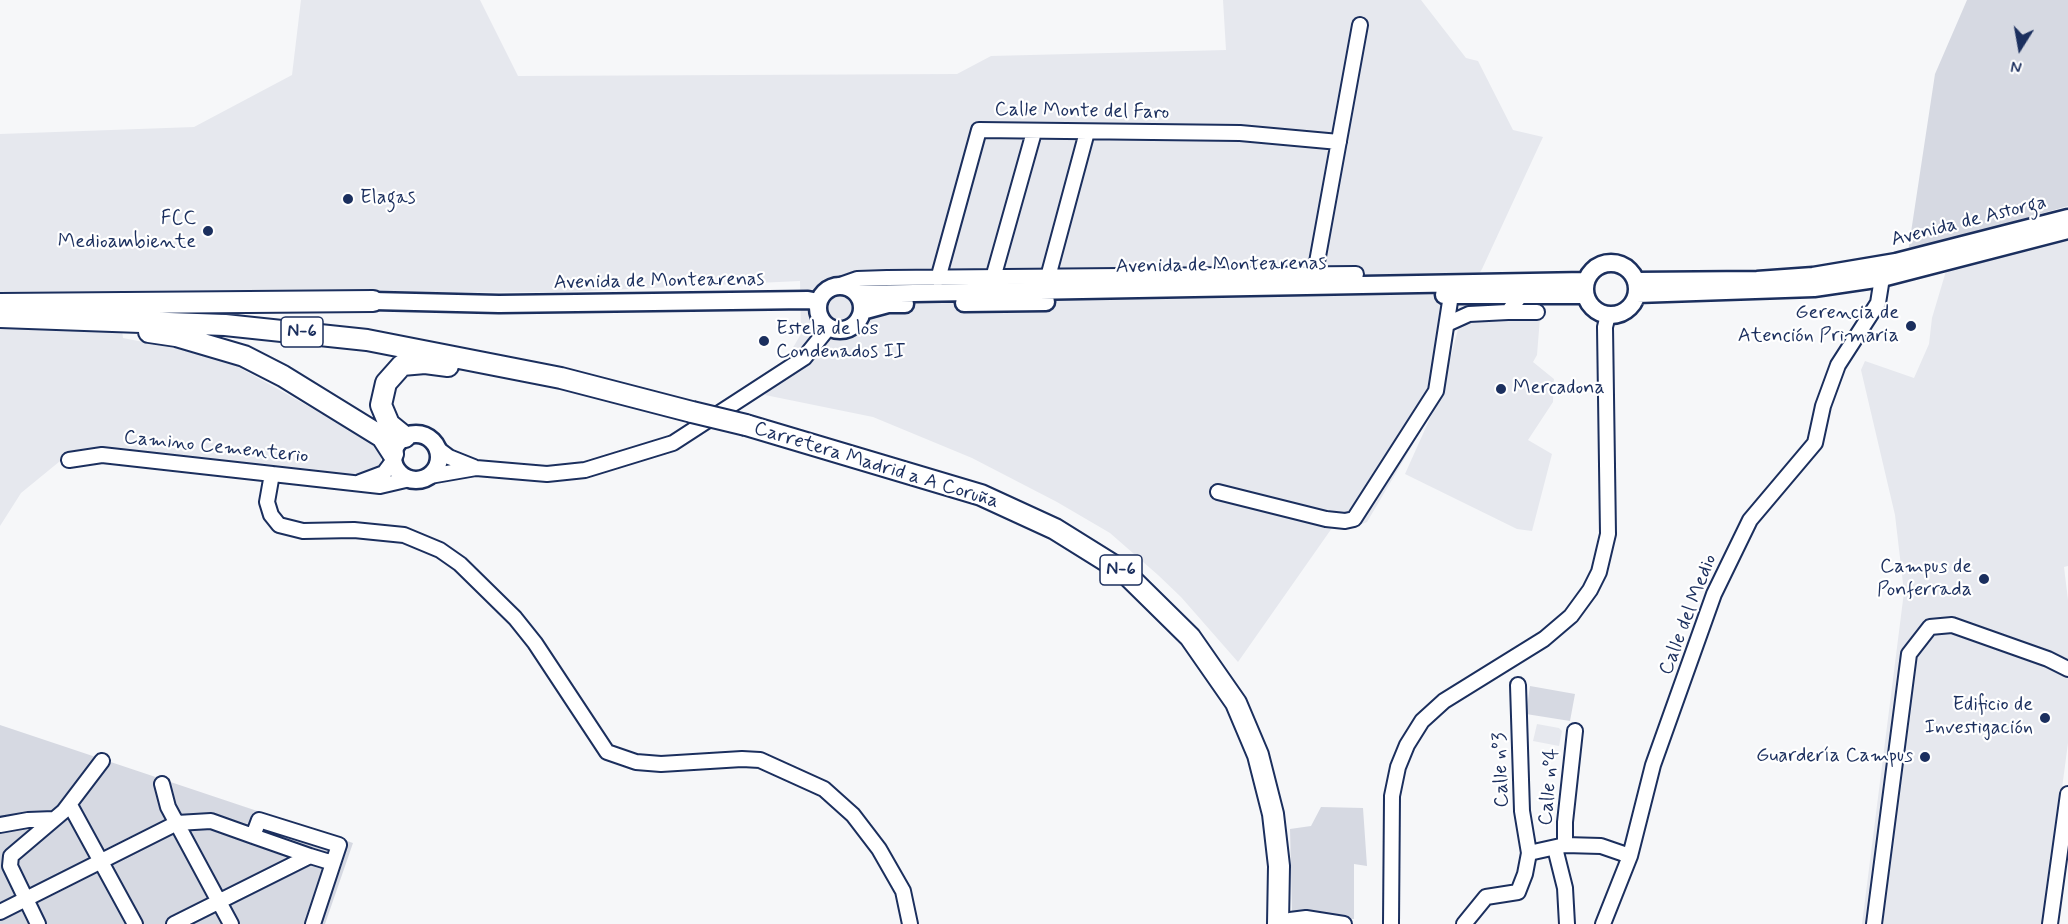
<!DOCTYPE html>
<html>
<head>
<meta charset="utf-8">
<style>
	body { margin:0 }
	#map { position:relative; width:2068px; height:924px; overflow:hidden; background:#f6f7f9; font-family:Mynerve,sans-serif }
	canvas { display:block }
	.north { position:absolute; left:1990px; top:18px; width:60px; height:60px; -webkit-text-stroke:4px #fff; paint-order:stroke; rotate:191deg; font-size:16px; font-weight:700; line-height:24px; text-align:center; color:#1b2f5e }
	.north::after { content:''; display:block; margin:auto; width:21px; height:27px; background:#1b2f5e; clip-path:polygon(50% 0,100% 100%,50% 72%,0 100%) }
</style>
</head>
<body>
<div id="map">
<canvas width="2068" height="924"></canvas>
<div class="north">N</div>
</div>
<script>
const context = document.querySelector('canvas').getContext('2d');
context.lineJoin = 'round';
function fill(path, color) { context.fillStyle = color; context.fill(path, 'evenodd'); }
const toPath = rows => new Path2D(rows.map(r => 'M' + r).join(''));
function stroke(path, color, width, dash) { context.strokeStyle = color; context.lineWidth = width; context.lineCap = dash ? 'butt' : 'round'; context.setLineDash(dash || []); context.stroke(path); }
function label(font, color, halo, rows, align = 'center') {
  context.font = font + ' Mynerve,sans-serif'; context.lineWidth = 4.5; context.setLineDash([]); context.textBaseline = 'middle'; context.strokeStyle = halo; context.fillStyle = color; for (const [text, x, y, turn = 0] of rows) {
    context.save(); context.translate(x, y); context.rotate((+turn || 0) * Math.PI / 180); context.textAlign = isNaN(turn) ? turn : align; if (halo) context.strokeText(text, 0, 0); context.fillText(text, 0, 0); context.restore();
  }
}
const built = toPath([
	[301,0,480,0,518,76,957,74,991,56,1226,50,1223,0,1421,0,1466,58,1478,61,1513,130,1543,137,1482,269,1460,304,1441,394,1458,329,1460,306,1541,305,1537,355,1533,362,1554,379,1553,402,1528,440,1552,454,1532,531,1517,529,1405,474,1435,407,1367,522,1351,528,1332,528,1238,662,1181,597,1158,575,1110,533,1057,502,972,458,873,417,765,395,801,334,800,281,566,292,118,294,123,338,179,349,233,364,381,447,381,462,370,475,264,470,91,449,65,457,21,493,0,526,0,134,194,127,292,75],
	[2068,239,2068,566,2064,567,2068,600,2068,743,2044,924,1862,924,1904,592,1895,515,1861,370,1865,361,1914,378,1929,344,1932,318,1946,271],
	[1537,724,1559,728,1562,731,1559,746,1533,741]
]);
const green = toPath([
	[1967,0,2068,0,2068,206,1908,252,1935,74],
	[1530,686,1575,694,1570,721,1526,714],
	[0,725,353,843,325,924,0,924],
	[1321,807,1363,808,1367,866,1354,864,1354,919,1292,915,1290,829,1311,826]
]);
const minor = toPath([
	[1315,273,1360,25],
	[1048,277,1087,132],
	[993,278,1034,132],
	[938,279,979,130,1240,133,1339,142],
	[840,285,857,279,887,278,1356,274],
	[1508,312,1537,312],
	[1447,324,1469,314,1508,312,1521,295],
	[437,448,449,457,474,467],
	[69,460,102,455,380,486,410,479],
	[272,474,267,502,271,515,279,525,303,531,354,530,404,535,440,550,460,564,515,618,535,643,607,752,636,762,661,764,742,759,760,760,824,789,853,815,879,849,903,891,910,924],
	[430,476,476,468,547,474,585,470,673,443,804,358,829,327],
	[360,482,384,473,393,461],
	[1218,492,1326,519,1345,521,1354,519,1436,391,1451,295],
	[162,784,168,807,231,924],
	[70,805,135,924],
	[0,825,28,820,54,819],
	[253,836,310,856],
	[1565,845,1565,822,1575,731],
	[1555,848,1565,888,1567,924],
	[1529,853,1565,845,1601,846,1630,856],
	[0,912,177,823,211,821,253,836,259,820,339,845,313,924],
	[1290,920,1306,918,1344,924],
	[38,924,10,866,11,856,64,811,102,761],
	[174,924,310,856,333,863],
	[1391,924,1392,796,1398,767,1407,745,1422,721,1444,701,1544,639,1571,616,1590,590,1599,572,1608,534,1605,327,1608,315],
	[1464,924,1486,897,1518,892,1525,874,1529,853,1522,811,1518,685],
	[1603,924,1630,856,1653,765,1714,594,1750,520,1815,443,1823,406,1838,365,1878,303,1882,278],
	[1874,924,1909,654,1930,627,1952,625,2048,659,2068,669],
	[2050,924,2068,794]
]);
const major = toPath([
	'1585 289a26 26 0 1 1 52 0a26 26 0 1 1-52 0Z',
	[1636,281,1757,280,1813,276,1896,262,2068,218],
	'818 308a22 22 0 1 1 44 0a22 22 0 1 1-44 0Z',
	[858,294,1586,281],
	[1637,294,1814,288,1882,278,2068,230],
	[1444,295,1585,295],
	[373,301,499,304,808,300,818,302],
	[964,303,1046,302],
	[862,311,888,304,905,304],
	'393 457a23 23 0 1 1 46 0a23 23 0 1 1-46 0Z'
]);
const highway = toPath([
	[0,304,373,301],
	[0,317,225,325,367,340,561,378,692,412],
	[149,332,176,336,244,356,283,376,382,437,393,454],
	[746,425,981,495,1055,529,1124,572,1190,637,1236,703,1258,755,1273,814,1279,866,1278,924],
	[405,437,389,424,381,405,386,383,402,365,425,363,448,366]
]);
const highwayBridge = toPath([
	[692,412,746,425]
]);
const markers = [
	[348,199,6,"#1b2f5e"],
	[208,231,6,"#1b2f5e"],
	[1911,326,6,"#1b2f5e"],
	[764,341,6,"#1b2f5e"],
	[1501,389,6,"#1b2f5e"],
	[1984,579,6,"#1b2f5e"],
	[2045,718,6,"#1b2f5e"],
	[1925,757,6,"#1b2f5e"]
];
const shields = [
	[302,332,42],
	[1121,570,42]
];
const shieldNames = [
	["N-6",302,332],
	["N-6",1121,570]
];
const streetNames = [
	["Calle Monte del Faro",1082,112,1],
	["Avenida de Astorga",1969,222,-14],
	["Avenida de Montearenas",1221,266,-1],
	["Avenida de Montearenas",659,282,-1],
	["Camino Cementerio",216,448,6],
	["Carretera Madrid a A Coruña",876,466,17],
	["Calle del Medio",1689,615,-69],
	["Calle nº3",1502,770,-92],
	["Calle nº4",1550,787,-85]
];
const poiNames = [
	["Elagas",360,199,"left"],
	["FCC",196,220],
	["Medioambiente",196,243],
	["Gerencia de",1899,314],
	["Atención Primaria",1899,337],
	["Estela de los",776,330,"left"],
	["Condenados II",776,353,"left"],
	["Mercadona",1513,389,"left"],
	["Campus de",1972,568],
	["Ponferrada",1972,591],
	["Edificio de",2033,706],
	["Investigación",2033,729],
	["Guardería Campus",1913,757]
];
fill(built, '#e6e8ee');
fill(green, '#d6d9e2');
stroke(minor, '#1b2f5e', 18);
stroke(major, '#1b2f5e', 21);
stroke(highway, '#1b2f5e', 24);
stroke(minor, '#fff', 14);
stroke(major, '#fff', 16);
stroke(highway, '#fff', 20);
stroke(highwayBridge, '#1b2f5e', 24, []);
stroke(highwayBridge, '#fff', 20);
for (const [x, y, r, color] of markers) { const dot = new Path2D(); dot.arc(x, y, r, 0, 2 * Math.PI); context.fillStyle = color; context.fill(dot); stroke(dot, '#fff', 2); }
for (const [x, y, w] of shields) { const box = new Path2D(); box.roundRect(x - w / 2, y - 15, w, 30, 4.5); context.fillStyle = '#fff'; context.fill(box); stroke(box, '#1b2f5e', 1.5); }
label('bold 18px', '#1b2f5e', null, shieldNames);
label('20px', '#1b2f5e', '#fff', streetNames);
label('20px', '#1b2f5e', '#fff', poiNames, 'right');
</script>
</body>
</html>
